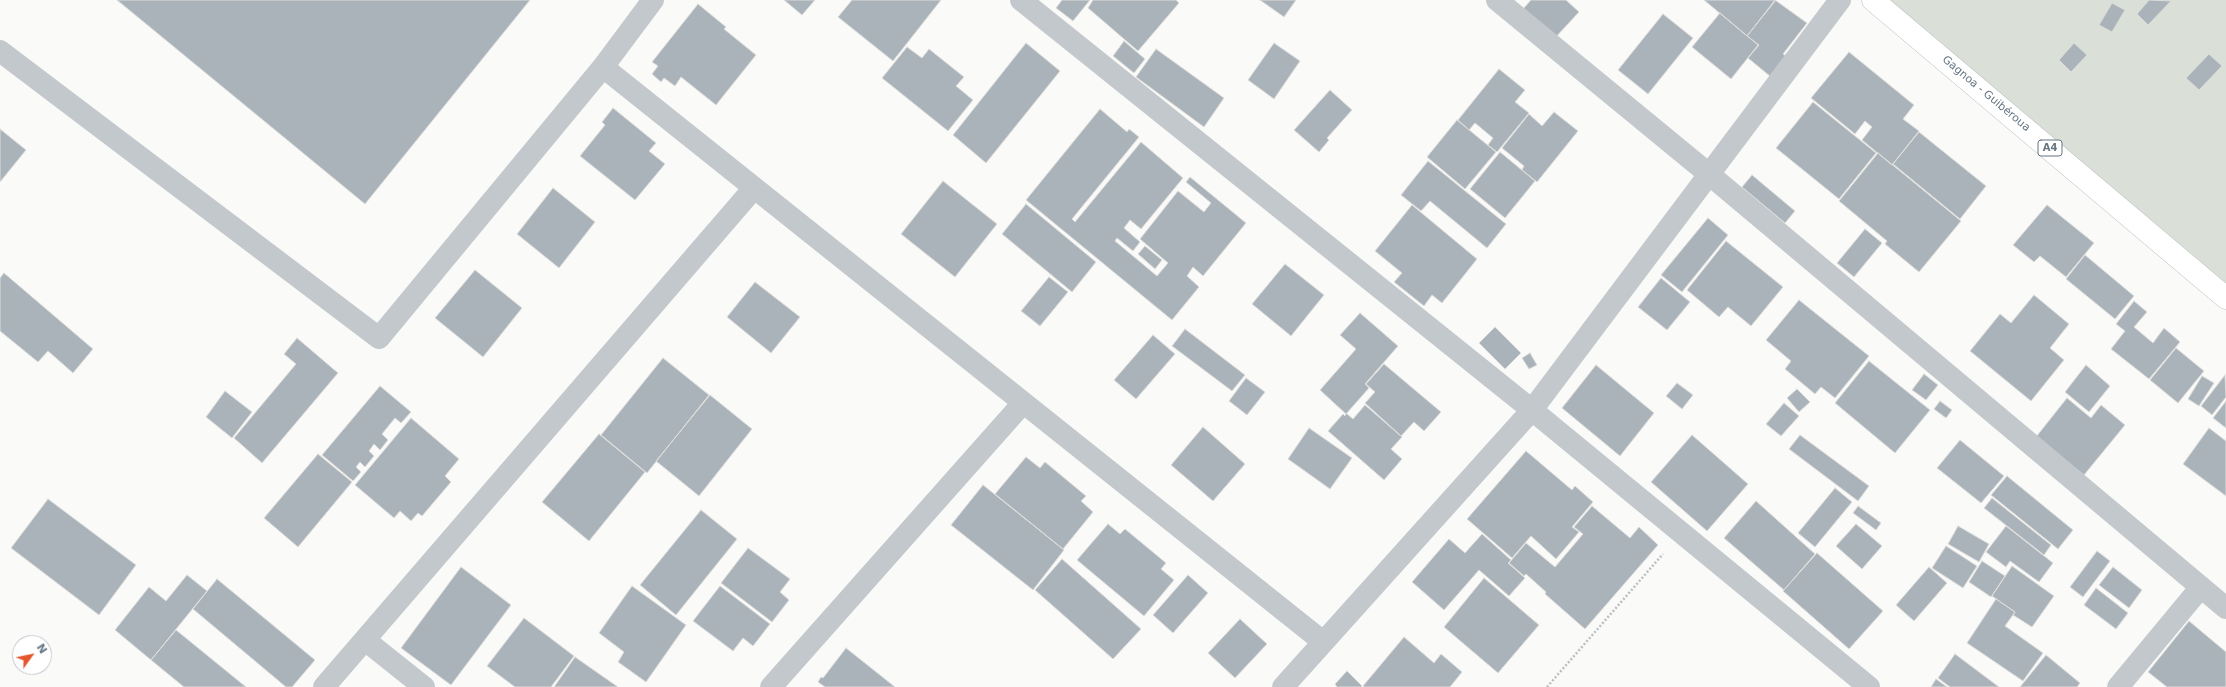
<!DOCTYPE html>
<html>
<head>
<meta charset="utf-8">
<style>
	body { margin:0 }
	#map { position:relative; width:2226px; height:687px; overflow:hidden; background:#fafaf8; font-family:"DejaVu Sans",sans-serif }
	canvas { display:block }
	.north { position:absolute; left:12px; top:635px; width:40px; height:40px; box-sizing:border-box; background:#fff; border:1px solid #c1c8cd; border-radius:50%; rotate:57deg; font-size:11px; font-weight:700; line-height:16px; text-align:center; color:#657683 }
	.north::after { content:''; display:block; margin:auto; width:14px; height:18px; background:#e4572e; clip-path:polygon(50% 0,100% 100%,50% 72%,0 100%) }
</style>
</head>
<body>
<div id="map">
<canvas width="2226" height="687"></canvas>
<div class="north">N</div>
</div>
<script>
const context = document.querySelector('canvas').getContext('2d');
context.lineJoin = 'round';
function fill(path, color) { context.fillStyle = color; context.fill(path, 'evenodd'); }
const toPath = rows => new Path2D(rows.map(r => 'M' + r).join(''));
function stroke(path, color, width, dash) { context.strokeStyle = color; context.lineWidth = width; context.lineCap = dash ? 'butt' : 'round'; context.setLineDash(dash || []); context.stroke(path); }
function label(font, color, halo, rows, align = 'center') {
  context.font = font + ' "DejaVu Sans",sans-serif'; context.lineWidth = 4; context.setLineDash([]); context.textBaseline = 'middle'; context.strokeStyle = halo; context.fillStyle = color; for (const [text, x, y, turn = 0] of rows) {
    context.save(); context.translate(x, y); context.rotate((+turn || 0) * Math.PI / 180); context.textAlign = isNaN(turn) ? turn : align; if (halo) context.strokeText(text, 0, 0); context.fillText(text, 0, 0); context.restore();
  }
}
const green = toPath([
	[1880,0,2226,0,2226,291]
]);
const building = toPath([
	[117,0,530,0,365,204,117,0],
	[784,0,815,0,802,15,784,0],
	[852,0,941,0,893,61,838,17,852,0],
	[1062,0,1090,0,1073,21,1056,8,1062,0],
	[1093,0,1176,0,1179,3,1138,51,1088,8,1093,0],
	[1260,0,1296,0,1284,17,1260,0],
	[1531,0,1566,0,1579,12,1554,39,1523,9,1531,0],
	[1704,0,1776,0,1747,36,1704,0],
	[1775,0,1807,23,1783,54,1787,57,1771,77,1748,58,1759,45,1747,36,1775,0],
	[2149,0,2171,1,2148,25,2137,14,2149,0],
	[2112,3,2125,10,2112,32,2099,25,2112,3],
	[698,4,726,27,724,29,756,55,716,105,681,77,675,86,664,78,661,82,652,74,658,66,652,62,698,4],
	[1720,13,1758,45,1731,79,1692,47,1720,13],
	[1663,14,1693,38,1648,94,1618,70,1663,14],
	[1124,41,1145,59,1134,73,1113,56,1124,41],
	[1026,43,1060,71,986,163,953,135,1026,43],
	[1274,43,1300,61,1274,99,1248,80,1274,43],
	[2074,43,2087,55,2071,72,2059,60,2074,43],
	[907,47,922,58,929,49,964,77,956,86,973,100,948,131,882,78,907,47],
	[1156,49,1224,98,1204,127,1136,77,1156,49],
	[1849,52,1914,105,1903,119,1919,131,1892,165,1862,140,1872,127,1865,121,1855,134,1811,98,1849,52],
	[2209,54,2222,66,2199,90,2186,78,2209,54],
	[1499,69,1525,90,1515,102,1529,113,1497,152,1488,145,1493,138,1475,123,1469,130,1458,120,1499,69],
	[1330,90,1352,110,1327,138,1329,140,1319,152,1294,130,1330,90],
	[1813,102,1876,153,1839,199,1776,148,1813,102],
	[613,108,656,143,649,151,665,164,635,200,580,156,605,125,602,122,613,108],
	[1100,109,1127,132,1129,129,1139,137,1072,219,1075,222,1141,142,1183,178,1141,229,1130,220,1124,228,1140,242,1133,251,1117,238,1115,241,1157,276,1168,263,1140,239,1178,191,1204,212,1211,203,1186,182,1190,177,1246,223,1203,276,1193,267,1187,276,1199,287,1172,320,1026,200,1100,109],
	[1554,112,1578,131,1537,182,1522,170,1524,166,1502,148,1529,114,1542,126,1554,112],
	[1457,120,1496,152,1465,189,1427,157,1457,120],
	[0,129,26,150,0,182,0,129],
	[1919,132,1986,186,1960,219,1893,164,1919,132],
	[1500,152,1535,181,1505,218,1470,189,1500,152],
	[1878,153,1961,221,1919,272,1885,244,1887,241,1839,201,1878,153],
	[1428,161,1506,224,1487,248,1430,201,1421,211,1401,195,1428,161],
	[1752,175,1795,211,1785,223,1742,187,1752,175],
	[943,181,997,224,955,277,901,234,943,181],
	[553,188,595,222,559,268,517,234,553,188],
	[1026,204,1096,262,1072,292,1002,234,1026,204],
	[1412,205,1477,259,1442,303,1432,295,1424,306,1394,282,1402,273,1375,251,1412,205],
	[2047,205,2094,243,2066,277,2040,256,2034,262,2013,245,2047,205],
	[1708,218,1728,235,1682,292,1661,275,1708,218],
	[1865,229,1882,243,1854,277,1837,263,1865,229],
	[1726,241,1783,287,1751,326,1728,307,1719,317,1687,290,1726,241],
	[1145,246,1162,260,1155,269,1138,254,1145,246],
	[2085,255,2134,296,2115,319,2066,279,2085,255],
	[1285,264,1324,295,1291,336,1252,304,1285,264],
	[475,270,522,308,483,357,435,318,475,270],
	[4,273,93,349,73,373,48,351,38,362,0,331,0,278,4,273],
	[1049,277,1068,292,1040,326,1021,311,1049,277],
	[1661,278,1690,302,1667,330,1638,307,1661,278],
	[755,282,800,317,771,353,727,317,755,282],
	[2034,295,2069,324,2050,348,2064,360,2031,401,1970,351,2000,314,2011,323,2034,295],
	[1799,300,1869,356,1835,398,1821,387,1815,394,1785,369,1791,361,1766,340,1799,300],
	[2134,301,2147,312,2134,327,2153,343,2164,328,2180,342,2149,379,2111,349,2125,331,2116,324,2134,301],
	[1360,313,1398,346,1365,384,1369,388,1346,414,1320,390,1356,349,1340,335,1360,313],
	[1495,327,1521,353,1505,369,1479,343,1495,327],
	[1185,329,1245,375,1232,391,1172,346,1185,329],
	[1153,335,1175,354,1136,399,1114,380,1153,335],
	[297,338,338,373,262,463,234,438,296,364,284,354,297,338],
	[2176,348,2204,371,2178,403,2150,380,2176,348],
	[1530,353,1537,365,1529,369,1522,358,1530,353],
	[663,358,709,395,647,473,601,435,663,358],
	[1869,361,1930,410,1895,453,1835,403,1869,361],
	[1384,364,1441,412,1424,431,1414,422,1401,436,1365,403,1375,392,1366,384,1384,364],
	[1596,365,1654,413,1620,456,1562,408,1596,365],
	[2086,365,2110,386,2089,412,2065,392,2086,365],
	[1924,374,1938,385,1926,400,1912,390,1924,374],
	[2225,375,2226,397,2212,415,2201,406,2225,375],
	[2202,376,2214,383,2199,406,2188,399,2202,376],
	[1246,378,1265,392,1247,415,1229,401,1246,378],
	[1677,383,1693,395,1682,409,1666,396,1677,383],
	[380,386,411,412,401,423,395,418,382,434,388,440,380,450,374,444,369,451,374,456,365,467,360,462,356,467,361,472,353,481,322,455,380,386],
	[1797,389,1810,402,1799,412,1787,398,1797,389],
	[225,391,252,412,232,438,206,417,225,391],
	[710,395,752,429,699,496,656,461,710,395],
	[2067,398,2091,418,2101,405,2125,425,2084,475,2036,437,2067,398],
	[1940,401,1952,410,1946,418,1934,409,1940,401],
	[2226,401,2226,428,2213,418,2226,401],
	[1784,403,1799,416,1781,436,1766,424,1784,403],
	[1365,405,1402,437,1391,449,1402,459,1384,480,1328,431,1343,414,1345,416,1346,413,1353,419,1365,405],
	[411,418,459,459,445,476,451,482,422,516,418,513,411,521,400,511,394,518,355,485,411,418],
	[1203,427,1245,464,1213,501,1171,465,1203,427],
	[1309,428,1352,458,1330,489,1288,459,1309,428],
	[2209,428,2226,441,2226,496,2183,464,2209,428],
	[599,434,645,472,589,541,542,502,599,434],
	[1692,435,1748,484,1707,531,1651,482,1692,435],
	[1800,435,1869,486,1858,501,1789,449,1800,435],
	[1960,440,2004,476,1981,503,1937,468,1960,440],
	[1526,451,1572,490,1575,486,1593,502,1572,527,1579,532,1556,559,1531,536,1512,558,1467,519,1526,451],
	[318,454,352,482,298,547,264,518,318,454],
	[1026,457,1040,468,1045,462,1086,496,1081,501,1093,512,1063,549,995,494,1026,457],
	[2007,476,2073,530,2058,549,1991,495,2007,476],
	[983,485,1064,550,1033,590,951,525,983,485],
	[1835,488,1852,502,1815,547,1798,533,1835,488],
	[1992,498,2051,545,2044,555,1984,508,1992,498],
	[48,499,136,565,99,615,11,548,48,499],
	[1756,501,1815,554,1784,590,1724,538,1756,501],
	[1592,506,1630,538,1639,527,1658,545,1585,629,1545,594,1546,592,1526,574,1524,576,1509,563,1526,543,1555,567,1583,534,1574,527,1592,506],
	[1858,506,1881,523,1876,530,1853,513,1858,506],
	[701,510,737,539,676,615,640,585,701,510],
	[1108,524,1120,534,1125,529,1166,563,1161,569,1174,580,1144,616,1077,560,1108,524],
	[1856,524,1882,546,1862,569,1836,546,1856,524],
	[1958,526,1989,544,1979,562,1948,544,1958,526],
	[2006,526,2053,563,2039,582,2010,561,2006,567,1986,552,2006,526],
	[1482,534,1511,560,1508,563,1525,578,1509,596,1479,570,1444,610,1412,582,1449,539,1465,553,1482,534],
	[1946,546,1977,566,1963,588,1932,568,1946,546],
	[748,548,790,579,780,592,789,600,772,622,721,583,748,548],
	[2097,551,2110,561,2083,597,2070,587,2097,551],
	[1817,553,1883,611,1849,649,1783,591,1817,553],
	[1062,559,1141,629,1113,659,1035,590,1062,559],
	[1982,561,2005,576,1991,597,1969,582,1982,561],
	[2012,566,2054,596,2032,627,2013,615,2015,612,1992,596,2012,566],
	[461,567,511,605,451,685,401,648,461,567],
	[1929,567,1947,583,1914,621,1896,605,1929,567],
	[2113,567,2142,590,2129,608,2099,585,2113,567],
	[187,575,207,591,151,660,115,630,149,587,166,601,187,575],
	[1188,575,1208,593,1173,633,1153,615,1188,575],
	[1484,578,1539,625,1498,673,1444,627,1484,578],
	[217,579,315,660,292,687,286,687,193,609,217,579],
	[632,586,686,625,646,682,618,662,624,652,599,633,632,586],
	[720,586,770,624,753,646,743,638,733,651,693,621,720,586],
	[2096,588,2128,613,2116,629,2084,605,2096,588],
	[1996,599,2015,612,2005,626,2043,653,2023,681,1967,643,1996,599],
	[524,618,574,656,551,687,515,687,487,666,524,618],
	[1240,619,1267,644,1235,678,1208,653,1240,619],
	[2189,621,2226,652,2226,687,2167,687,2148,672,2189,621],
	[176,630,246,687,184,687,151,660,176,630],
	[1404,637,1434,663,1441,654,1462,672,1450,687,1364,687,1363,686,1404,637],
	[846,648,895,687,825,687,818,682,821,677,823,678,846,648],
	[1955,654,1999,687,1950,687,1938,678,1955,654],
	[2046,655,2080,683,2077,687,2020,687,2046,655],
	[575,657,618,687,554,687,575,657],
	[1347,671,1362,686,1361,687,1337,687,1335,684,1347,671],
	[1936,679,1947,687,1931,687,1936,679]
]);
const path = toPath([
	[1547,687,1663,554]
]);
const minor = toPath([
	[1021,0,1532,410,1869,687],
	[1497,0,1710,175,2226,608],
	[0,51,379,338,603,67,653,0],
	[603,67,1322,641],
	[365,640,424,687],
	[324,687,754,188],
	[771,687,1023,403],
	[1283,687,1532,410,1840,0],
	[2118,687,2201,587]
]);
const primary = toPath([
	[1873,0,2226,298]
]);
const shields = [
	[2050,148,24]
];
const shieldNames = [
	["A4",2050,148]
];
const streetNames = [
	["Gagnoa - Guibéroua",1986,94,40]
];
fill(green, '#dadfd7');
fill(building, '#aab3b9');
stroke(building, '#dcdcda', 1);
stroke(primary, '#b5babe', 23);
stroke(path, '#bbbfc2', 2.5, [2, 2]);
stroke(minor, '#c3c8cc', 22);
stroke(primary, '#fff', 22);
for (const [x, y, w] of shields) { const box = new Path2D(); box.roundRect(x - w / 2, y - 8, w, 16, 3); context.fillStyle = '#fff'; context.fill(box); stroke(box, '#657683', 1); }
label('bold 10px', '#657683', null, shieldNames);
label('11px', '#657683', '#fff', streetNames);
</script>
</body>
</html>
